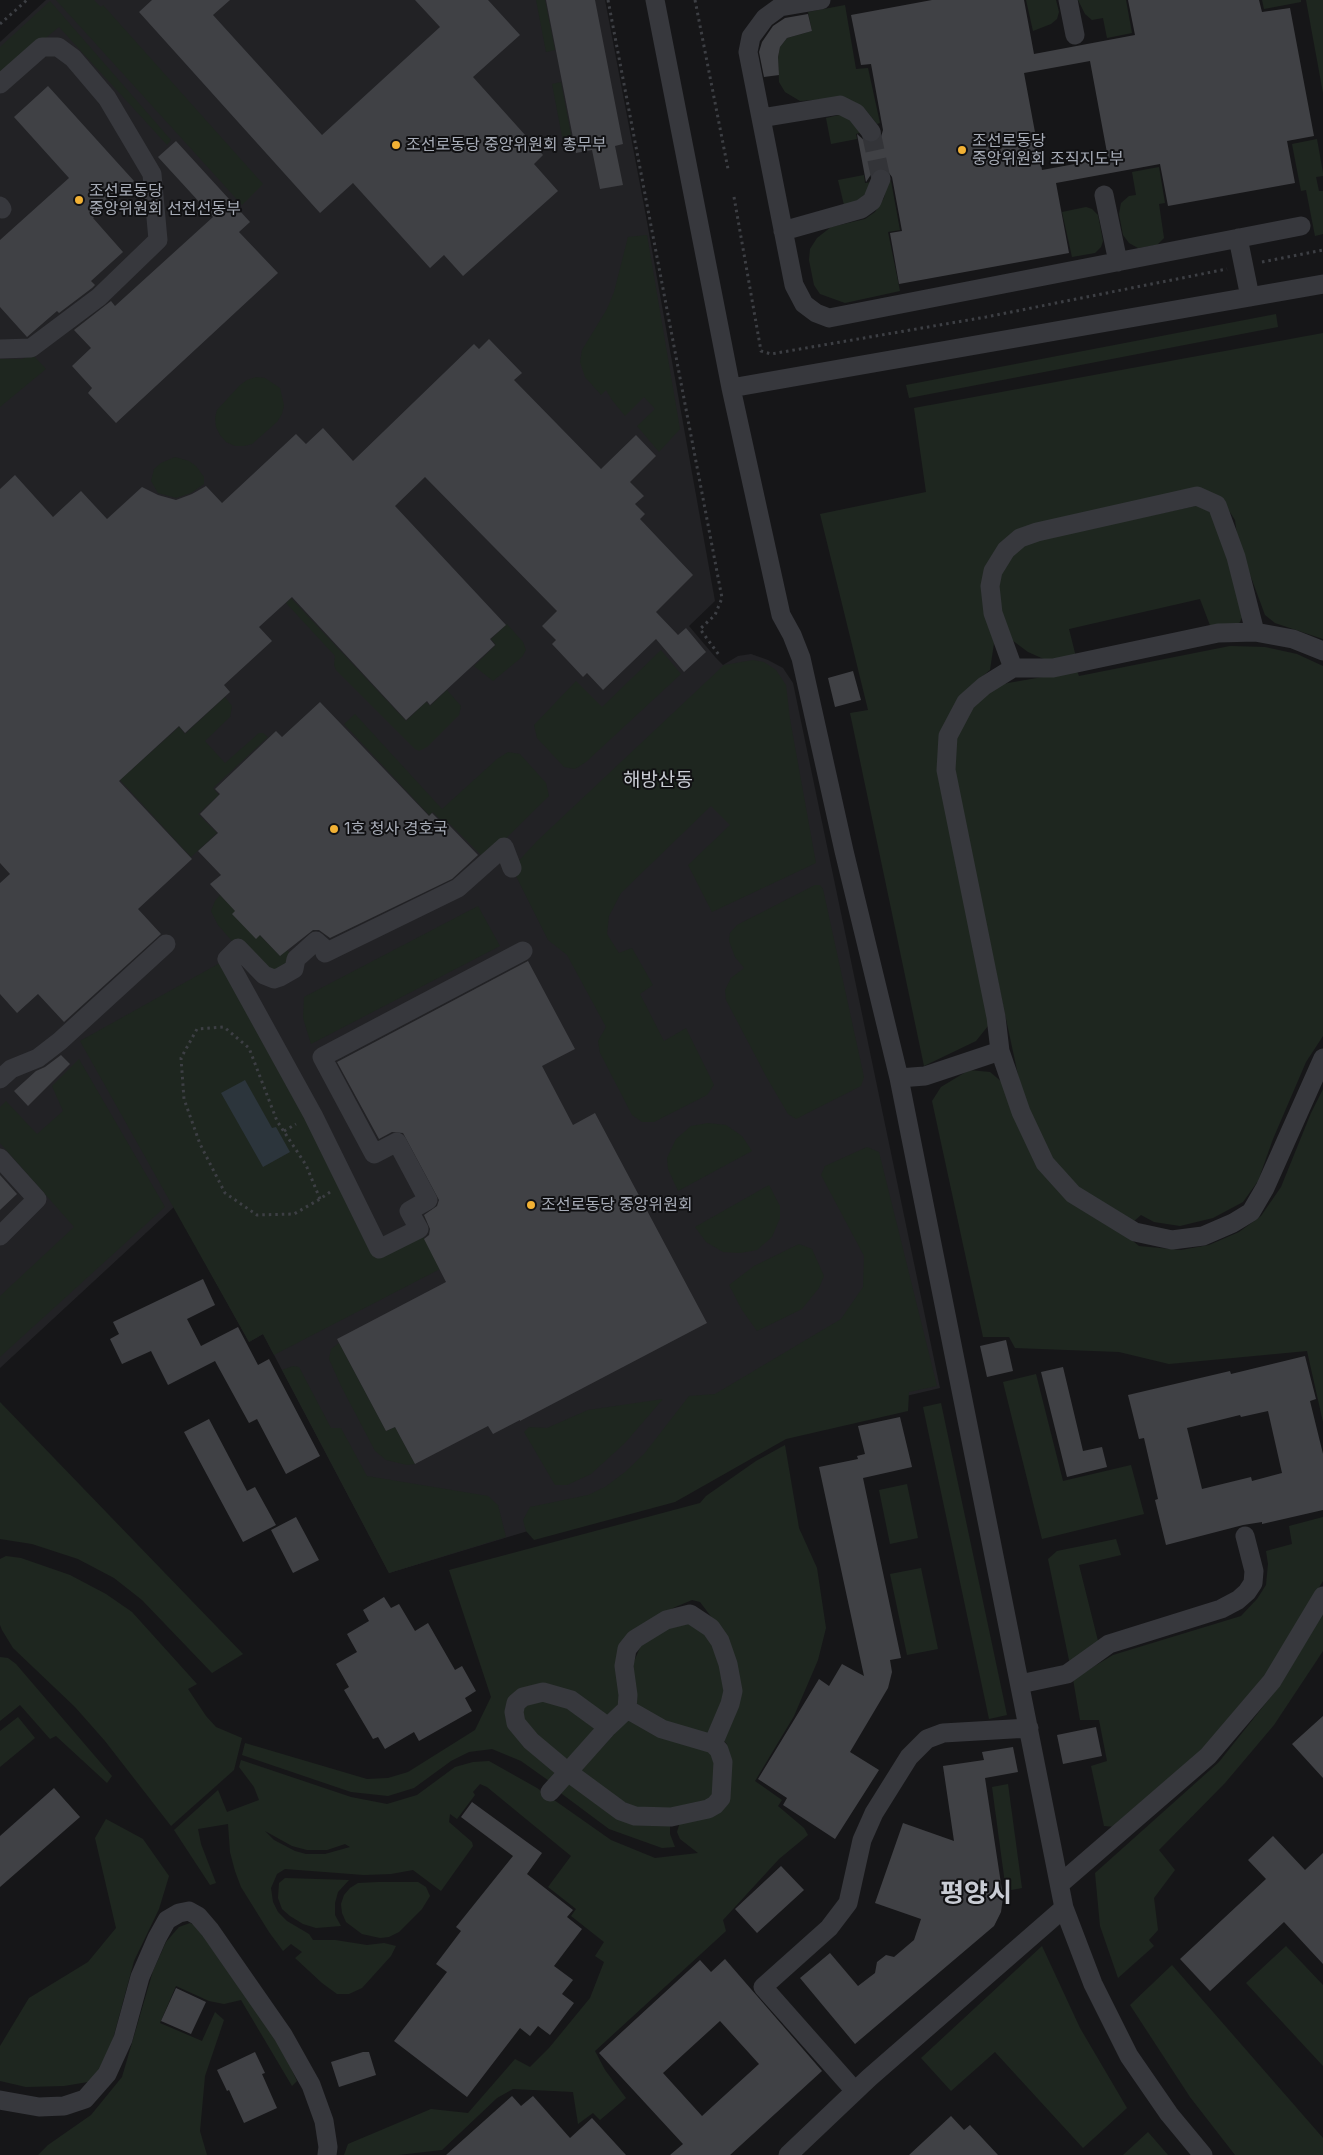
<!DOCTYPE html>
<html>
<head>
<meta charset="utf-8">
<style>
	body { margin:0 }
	canvas { display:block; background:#161618 }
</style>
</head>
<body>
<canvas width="1323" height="2155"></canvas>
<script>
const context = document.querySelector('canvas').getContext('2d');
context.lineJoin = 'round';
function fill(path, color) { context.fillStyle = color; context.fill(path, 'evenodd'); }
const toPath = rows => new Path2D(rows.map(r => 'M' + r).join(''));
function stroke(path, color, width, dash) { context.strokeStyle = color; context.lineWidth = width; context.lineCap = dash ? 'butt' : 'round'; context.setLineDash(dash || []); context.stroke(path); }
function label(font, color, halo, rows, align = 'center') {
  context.font = font + ' Inter,"Noto Sans KR",sans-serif'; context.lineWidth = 4; context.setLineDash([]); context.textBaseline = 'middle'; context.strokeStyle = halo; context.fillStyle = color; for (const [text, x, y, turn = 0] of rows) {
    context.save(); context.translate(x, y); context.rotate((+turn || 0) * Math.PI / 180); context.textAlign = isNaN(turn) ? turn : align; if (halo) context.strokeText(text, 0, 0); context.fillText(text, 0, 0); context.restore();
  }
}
const built = toPath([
	[46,0,605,0,645,211,715,601,689,626,716,658,723,665,738,656,751,654,768,660,783,668,793,683,940,1388,817,1417,594,1511,389,1573,263,1334,249,1342,174,1207,0,1368,0,42]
]);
const green = toPath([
	[56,0,94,0,101,7,103,5,263,184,242,205],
	[536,0,545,0,555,50,546,52],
	[1026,0,1056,0,1059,12,1057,19,1051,24,1033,31],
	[1078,0,1126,0,1132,33,1107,38,1103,18,1092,20,1085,14],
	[1262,0,1301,0,1301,2,1264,9],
	[1306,0,1323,0,1323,93],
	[50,1,171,140,167,145,59,27,0,76,0,47],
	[845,5,856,69,868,68,880,123,877,124,865,109,851,100,841,98,800,101,785,92,779,82,778,57,780,47,787,38,812,31,808,12],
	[561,82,574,150,565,152,552,84],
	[839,115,847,117,862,132,856,134,857,139,831,144,826,118],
	[1317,139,1323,173,1323,176,1316,177,1319,191,1323,191,1323,234,1315,236,1306,190,1301,191,1292,144],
	[1159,167,1165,203,1159,204,1164,238,1157,245,1138,248,1129,243,1123,235,1119,214,1121,203,1129,196,1136,195,1132,172],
	[864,175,865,183,872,182,869,191,856,202,844,205,838,180],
	[891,181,900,230,888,232,900,291,845,303,820,294,814,285,809,260,810,249,817,238,831,227,865,219,875,212,884,198,888,182],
	[1086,207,1092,209,1098,215,1103,241,1101,247,1095,253,1072,257,1062,212],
	[647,235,680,429,659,452,637,426,655,409,644,397,625,416,612,400,606,390,601,395,585,377,580,362,582,350,607,309,614,292,628,237],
	[1276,314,1278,327,909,398,906,385],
	[1323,333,1323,639,1275,623,1265,615,1238,542,1235,520,1222,500,1000,545,994,643,990,670,973,684,947,722,990,1007,988,1026,976,1041,924,1066,850,713,868,710,820,514,926,492,914,408],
	[33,355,46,369,0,407,0,359,22,359],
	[256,377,265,378,280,388,284,405,282,414,277,422,252,444,244,446,235,446,226,442,220,435,216,427,215,418,217,410,240,385,247,380],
	[175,457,189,461,196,466,204,477,204,484,191,493,176,498,158,493,151,481,154,469,161,463],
	[1200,505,1218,518,1244,613,1240,622,1233,628,1211,628,1200,599,1069,629,1076,657,1046,660,1028,652,1012,640,1002,625,996,592,1000,574,1022,543],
	[291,598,406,721,426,702,430,706,447,690,461,706,459,715,427,747,419,751,415,749,336,670,334,665,335,656,286,603],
	[507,624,523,642,526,650,522,657,493,681,474,666,496,645,491,639],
	[1230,646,1265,647,1297,654,1323,666,1323,1036,1306,1062,1273,1139,1258,1181,1243,1202,1213,1218,1180,1226,1154,1222,1141,1215,1133,1222,1078,1189,1054,1161,1026,1112,953,772,958,727,985,690,1008,683,1077,671,1079,676],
	[661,650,681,674,586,762,575,769,564,767,537,738,534,725,576,681,602,707],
	[753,660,764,662,776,670,786,685,790,719,816,863,712,912,688,865,730,825,711,806,621,893,609,916,607,934,619,953,632,948,653,985,640,994,664,1041,686,1028,714,1085,707,1095,654,1122,642,1122,632,1115,600,1053,598,1041,606,1027,567,955,548,940,512,868,537,841,724,665],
	[225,697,232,706,230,717,205,741,225,763,259,733,263,733,268,737,213,788,219,795,198,814,217,833,191,857,120,780,179,727,185,734],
	[355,714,442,809,497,759,508,752,520,754,546,783,549,796,485,859,448,822,445,824,433,812,429,815,344,724],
	[815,885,820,885,823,889,864,1077,861,1086,796,1119,788,1114,767,1078,726,1000,725,990,731,978,744,968,735,957,729,941,730,933,737,925],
	[220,895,280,956,287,950,296,959,280,977,238,948,218,925,211,911,215,901],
	[478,906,500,946,311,1044,303,1018,304,997],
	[227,959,379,1248,419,1229,440,1269,274,1355,263,1334,249,1342,80,1041],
	[79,1059,165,1207,0,1357,0,1296,74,1227,0,1143,0,1107,6,1101,37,1134,63,1111,52,1086],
	[969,1070,990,1072,1002,1082,1041,1165,1139,1246,1181,1250,1209,1245,1239,1232,1261,1216,1281,1187,1311,1113,1323,1089,1323,1422,1307,1351,1169,1364,1119,1352,1015,1348,1009,1337,983,1337,932,1101,941,1087],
	[708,1123,726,1125,742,1136,752,1151,678,1191,668,1169,667,1158,676,1139,691,1126],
	[867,1147,879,1152,937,1386,909,1392,908,1411,786,1439,675,1502,534,1540,526,1531,523,1520,530,1507,588,1495,605,1487,625,1472,644,1454,689,1396,715,1394,841,1319,863,1287,864,1256,821,1175,825,1166],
	[769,1185,780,1206,780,1218,772,1237,757,1250,740,1253,723,1252,706,1242,695,1227],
	[799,1244,812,1249,824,1276,819,1288,802,1309,757,1331,742,1310,729,1285,754,1266],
	[339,1343,386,1431,395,1427,415,1464,407,1465,386,1460,375,1451,341,1386,329,1359,331,1349],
	[293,1366,299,1367,331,1428,341,1428,367,1476,488,1496,498,1505,506,1537,389,1573,282,1370],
	[1036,1374,1063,1481,1131,1465,1144,1514,1042,1539,1003,1382],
	[663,1399,625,1443,591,1474,567,1485,555,1485,524,1432,529,1427,547,1428,588,1410],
	[0,1402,243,1654,212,1673,142,1600,114,1578,78,1559,32,1544,0,1539],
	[941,1403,1007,1715,989,1719,923,1407],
	[785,1445,799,1528,817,1568,826,1628,818,1660,794,1716,755,1781,782,1800,778,1806,804,1828,808,1835,779,1859,723,1920,726,1931,595,2051,605,2070,626,2098,600,2120,593,2113,578,2124,573,2092,513,2089,497,2098,442,2150,398,2155,344,2155,348,2144,431,2109,468,2113,515,2059,530,2067,549,2048,590,1998,604,1962,595,1956,604,1942,571,1916,576,1909,548,1887,571,1856,487,1787,480,1784,473,1792,475,1795,457,1819,450,1814,449,1822,472,1842,473,1846,441,1891,413,1870,391,1874,364,1875,285,1869,277,1874,271,1888,273,1902,278,1912,287,1921,309,1934,313,1940,335,1940,367,1945,384,1943,396,1946,391,1956,362,1988,349,1994,337,1994,322,1983,295,1958,302,1952,291,1944,283,1951,269,1932,241,1887,235,1871,230,1852,228,1824,198,1829,201,1844,216,1883,210,1885,174,1830,218,1790,227,1812,259,1800,254,1787,239,1767,241,1760,351,1797,387,1804,417,1795,455,1767,473,1762,489,1761,537,1788,611,1840,655,1858,698,1853,680,1839,677,1832,680,1822,729,1794,727,1744,721,1738,729,1716,725,1635,700,1602,692,1600,673,1608,626,1637,624,1698,607,1719,567,1695,511,1701,561,1771,552,1783,521,1761,492,1749,469,1752,451,1761,414,1788,388,1796,351,1792,242,1755,245,1743,367,1779,388,1778,408,1772,475,1730,491,1697,449,1570,700,1503,706,1496,756,1461],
	[265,1831,292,1846,307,1850,327,1850,345,1844,350,1847,325,1854,306,1854,295,1851,274,1840],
	[907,1484,918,1538,890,1544,879,1490],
	[1323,1517,1323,1581,1265,1676,1204,1750,1116,1827,1104,1826,1091,1766,1107,1761,1099,1720,1080,1720,1073,1679,1113,1655,1241,1616,1257,1599,1266,1585,1268,1564,1266,1551,1292,1544,1289,1526],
	[1116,1539,1121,1555,1079,1565,1099,1645,1070,1665,1048,1559,1057,1551],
	[6,1556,21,1558,70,1575,106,1594,132,1612,197,1684,188,1689,206,1716,216,1727,242,1738,234,1770,171,1826,105,1741,75,1707,13,1648,2,1630,0,1625,0,1559],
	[921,1568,938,1649,907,1655,890,1574],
	[1323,1613,1323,1651,1274,1725,1225,1783,1159,1850,1175,1870,1154,1898,1158,1930,1149,1940,1154,1946,1118,1978,1100,1926,1095,1873,1219,1762,1281,1684],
	[692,1621,711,1639,728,1687,714,1731,706,1735,673,1729,637,1705,635,1693,632,1666,642,1643,666,1629],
	[0,1657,8,1658,16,1664,112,1776,107,1783,56,1736,50,1739,20,1705,0,1721],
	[551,1695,602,1726,569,1760,553,1751,520,1722,524,1703],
	[18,1717,35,1738,0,1767,0,1731],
	[627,1720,642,1722,708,1750,719,1760,717,1797,673,1812,632,1811,579,1773],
	[570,1779,670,1822,670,1834,675,1847,662,1848,609,1829,558,1791],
	[1008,1784,1022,1888,1006,1891,992,1787],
	[106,1819,143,1839,169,1876,159,1909,134,1961,107,2061,88,2082,64,2086,26,2087,0,2081,0,2046,29,1998,88,1962,116,1928,95,1838],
	[285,1878,349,1880,338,1892,335,1903,335,1915,341,1926,316,1928,303,1924,290,1916,282,1909,278,1898,279,1883],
	[379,1882,418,1882,426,1887,430,1896,422,1909,399,1932,389,1937,380,1938,362,1934,346,1922,342,1913,341,1904,344,1895,350,1888,358,1883],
	[190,1923,199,1927,275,2035,297,2081,292,2086,241,2000,224,2004,209,2001,176,1986,160,2023,202,2041,215,2012,224,2020,205,2076,200,2131,207,2155,38,2155,48,2145,91,2115,122,2077,153,1971,166,1942,179,1927],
	[1042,1946,1080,2028,1127,2108,1083,2148,995,2052,951,2091,921,2058],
	[1286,1946,1323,1985,1323,2066,1246,1983],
	[1172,1965,1323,2138,1323,2155,1235,2155,1190,2097,1130,2005],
	[1148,2132,1168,2155,1123,2155]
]);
const water = toPath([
	[245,1080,272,1128,276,1127,290,1152,263,1167,221,1093]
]);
const building = toPath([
	[152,0,230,0,213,15,322,135,440,27,415,0,488,0,520,35,473,77,543,155,534,164,558,191,463,276,444,255,430,268,353,183,320,213,139,12],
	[546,0,595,0,623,144,615,146,623,185,600,189,592,150,576,153],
	[932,0,1024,0,1034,54,1135,35,1128,0,1259,0,1262,12,1290,8,1314,136,1287,141,1295,183,1168,206,1160,164,1056,183,1069,253,899,284,890,233,902,231,892,177,886,169,879,168,874,170,866,182,857,134,866,142,873,143,881,137,883,130,871,64,861,65,851,15],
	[1090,61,1108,158,1042,170,1024,73],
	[808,14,812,31,787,38,780,47,778,57,779,75,764,77,759,52,762,42,773,26,785,18],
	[48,86,134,181,93,218,123,252,91,281,95,285,92,288,59,313,57,311,27,337,0,307,0,240,69,178,14,117],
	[176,141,250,222,239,232,278,273,116,423,88,393,92,388,72,366,91,348,74,330,111,301,115,306,213,217,158,157],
	[489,339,522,373,514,380,601,469,636,435,656,456,630,482,644,496,635,504,645,514,640,519,693,575,656,612,678,635,686,628,706,652,684,672,656,639,603,690,587,673,583,677,552,644,556,640,542,626,557,611,425,477,395,506,506,625,490,639,495,645,430,705,427,701,406,720,292,597,259,627,272,641,224,685,230,692,185,733,179,726,119,781,192,859,138,909,161,934,64,1022,38,994,17,1013,0,994,0,883,10,874,0,863,0,489,15,475,53,517,81,491,107,519,142,487,158,495,176,500,192,494,206,486,222,503,296,434,306,444,323,428,353,461,474,344,479,349],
	[853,671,861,700,835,707,828,678],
	[320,702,429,816,432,813,445,826,447,823,478,855,452,879,330,938,319,930,313,930,280,956,260,935,256,939,232,914,235,911,210,884,221,875,198,851,218,833,200,814,220,794,215,789,276,731,282,737],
	[528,961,575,1049,542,1066,573,1125,595,1113,707,1323,520,1421,520,1420,493,1434,488,1426,415,1464,395,1427,386,1431,337,1339,446,1282,424,1239,429,1235,430,1229,424,1215,437,1206,439,1200,403,1133,392,1132,379,1139,337,1062],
	[61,1055,70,1064,28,1106,14,1091,36,1071,45,1067],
	[0,1175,17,1194,0,1210],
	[203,1279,215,1305,187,1319,201,1346,238,1327,258,1365,269,1359,320,1456,286,1474,257,1419,249,1423,215,1361,168,1385,151,1351,122,1364,110,1339,119,1334,113,1322],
	[1006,1340,1013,1371,987,1377,980,1346],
	[1305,1356,1316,1399,1310,1401,1323,1454,1323,1510,1262,1524,1262,1522,1243,1525,1166,1545,1155,1500,1158,1499,1144,1438,1139,1439,1128,1395,1230,1371,1231,1374],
	[1268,1411,1282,1473,1252,1481,1251,1477,1202,1489,1187,1428,1240,1415,1241,1417],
	[1063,1367,1083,1451,1102,1447,1107,1467,1067,1477,1041,1372],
	[900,1417,912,1467,863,1478,901,1658,890,1660,892,1672,888,1688,850,1752,879,1770,835,1839,783,1805,787,1798,758,1779,819,1679,829,1686,842,1664,864,1676,819,1467,858,1459,857,1456,865,1454,858,1426],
	[209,1419,247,1491,255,1487,276,1525,243,1542,184,1432],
	[296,1517,319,1560,293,1573,271,1530],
	[384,1597,391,1608,399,1604,415,1631,428,1623,455,1670,462,1666,476,1691,465,1698,472,1711,419,1741,414,1732,385,1749,378,1737,373,1739,344,1690,349,1687,336,1664,357,1652,347,1634,369,1621,363,1610],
	[1323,1716,1323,1778,1292,1744],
	[1096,1727,1102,1756,1063,1764,1057,1735],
	[1013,1747,1018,1772,985,1778,1003,1897,1001,1912,994,1926,855,2044,800,1978,830,1953,858,1986,875,1973,877,1962,886,1955,894,1957,914,1940,921,1919,875,1903,903,1823,954,1841,943,1766,984,1760,982,1752],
	[54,1788,80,1817,0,1887,0,1836],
	[472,1802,542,1853,527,1874,573,1910,567,1917,582,1929,554,1966,573,1980,562,1994,574,2003,550,2035,538,2026,530,2036,520,2028,467,2097,394,2041,447,1972,436,1964,461,1931,456,1927,513,1856,461,1817],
	[1273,1836,1305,1870,1323,1853,1323,1964,1284,1922,1210,1991,1180,1959,1266,1879,1248,1860],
	[781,1866,804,1890,757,1933,735,1909],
	[725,1959,822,2071,730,2155,670,2155,683,2144,599,2053,700,1960,711,1972],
	[720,2021,759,2064,702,2116,663,2073],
	[176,1988,206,2002,191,2034,161,2021],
	[255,2052,265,2073,262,2074,277,2108,244,2123,229,2090,227,2091,217,2070],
	[363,2052,369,2052,376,2075,339,2087,331,2062],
	[512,2096,521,2106,533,2096,570,2138,592,2118,626,2155,446,2155],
	[951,2116,964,2130,970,2125,998,2155,909,2155]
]);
const minorTunnel = toPath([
	[871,132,881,179]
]);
const path = toPath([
	[608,0,722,598,715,615,700,629,719,655],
	[695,0,728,169],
	[0,24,27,0],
	[734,197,761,351,771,354,986,317,1227,269],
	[1262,262,1323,250],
	[284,1131,296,1124],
	[320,1199,306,1165,277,1121,249,1048,224,1027,197,1029,181,1058,184,1099,200,1144,225,1193,257,1215,294,1214,320,1199,330,1192]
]);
const minor = toPath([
	[655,0,731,388,781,615,792,635,801,658,844,851,899,1078,1064,1908,1093,1984,1129,2056,1169,2114,1203,2155],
	[821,0,780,7,765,18,751,37,748,52,794,285,804,304,816,313,829,318,1301,226],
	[1068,0,1075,35],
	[0,84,42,47,58,47,73,58,107,98,152,174,158,240,99,297,31,348,0,349],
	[761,118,840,105,856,113,871,132],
	[1104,195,1118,262],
	[0,206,2,209],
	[783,231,861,209,872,201,881,179],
	[1238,238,1250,297],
	[731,388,1323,284],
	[1323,651,1293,639,1255,632,1218,633,1053,668,1013,668,984,686,966,702,948,736,946,770,996,1017,1000,1051,1021,1112,1045,1163,1073,1194,1135,1232,1172,1240,1203,1236,1233,1223,1251,1212,1265,1188,1323,1058],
	[1013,668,993,613,990,586,993,571,1006,550,1020,538,1037,532,1197,496,1217,505,1236,557,1255,632],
	[512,868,504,847,458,888,325,953,325,949,316,941,296,959,294,969,280,977,274,979,264,975,238,948,227,959,313,1115,379,1249,419,1229,409,1211,428,1200,397,1142,374,1154,322,1057,523,951],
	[899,1078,925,1076,1000,1051],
	[0,1079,11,1069,38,1058,60,1041,166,944],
	[0,1158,37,1199,0,1236],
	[1020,1684,1067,1674,1109,1644,1221,1609,1238,1600,1247,1592,1253,1583,1254,1571,1245,1536],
	[608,1727,571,1700,543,1692,523,1697,516,1703,514,1712,516,1723,531,1741,568,1772,621,1811,635,1816,671,1817,708,1809,715,1805,721,1798,723,1762,719,1750,713,1744,662,1729,627,1709],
	[550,1792,608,1727,627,1709,628,1695,624,1666,627,1649,635,1639,666,1620,690,1614,711,1628,720,1641,728,1664,733,1691,730,1704,713,1744],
	[1060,1884,1208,1756,1272,1681,1323,1596],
	[855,2091,763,1987,829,1928,848,1903,862,1840,874,1813,909,1757,927,1739,943,1733,1029,1728],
	[0,2100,39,2107,64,2106,85,2099,107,2074,123,2039,140,1977,157,1938,167,1920,179,1913,189,1911,198,1916,210,1930,283,2035,311,2085,324,2121,328,2147,327,2155],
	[788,2155,869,2078,1064,1908]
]);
const markers = [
	[396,145,5,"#f2b134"],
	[962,150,5,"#f2b134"],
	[79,200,5,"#f2b134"],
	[334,829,5,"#f2b134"],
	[531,1205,5,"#f2b134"]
];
const poiNames = [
	["조선로동당",972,141],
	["중앙위원회 조직지도부",972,159],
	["조선로동당 중앙위원회 총무부",406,145],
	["조선로동당",89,191],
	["중앙위원회 선전선동부",89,209],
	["1호 청사 경호국",344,829],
	["조선로동당 중앙위원회",541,1205]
];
const quarterNames = [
	["해방산동",658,780]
];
const townNames = [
	["평양시",976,1894]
];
fill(built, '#222225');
fill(green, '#1e261f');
fill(water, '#2c353c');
fill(building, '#404145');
stroke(minorTunnel, '#333438', 19, [19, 9]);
stroke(path, '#3d3f44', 3, [2.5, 4]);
stroke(minor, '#37383d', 19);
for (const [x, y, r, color] of markers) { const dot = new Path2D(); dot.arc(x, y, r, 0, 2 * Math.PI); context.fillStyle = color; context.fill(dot); stroke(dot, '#111113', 2); }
label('16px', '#a8adb8', '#111113', poiNames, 'left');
label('19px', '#c9ccd4', '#111113', quarterNames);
label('bold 26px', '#c9ccd4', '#111113', townNames);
</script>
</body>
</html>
